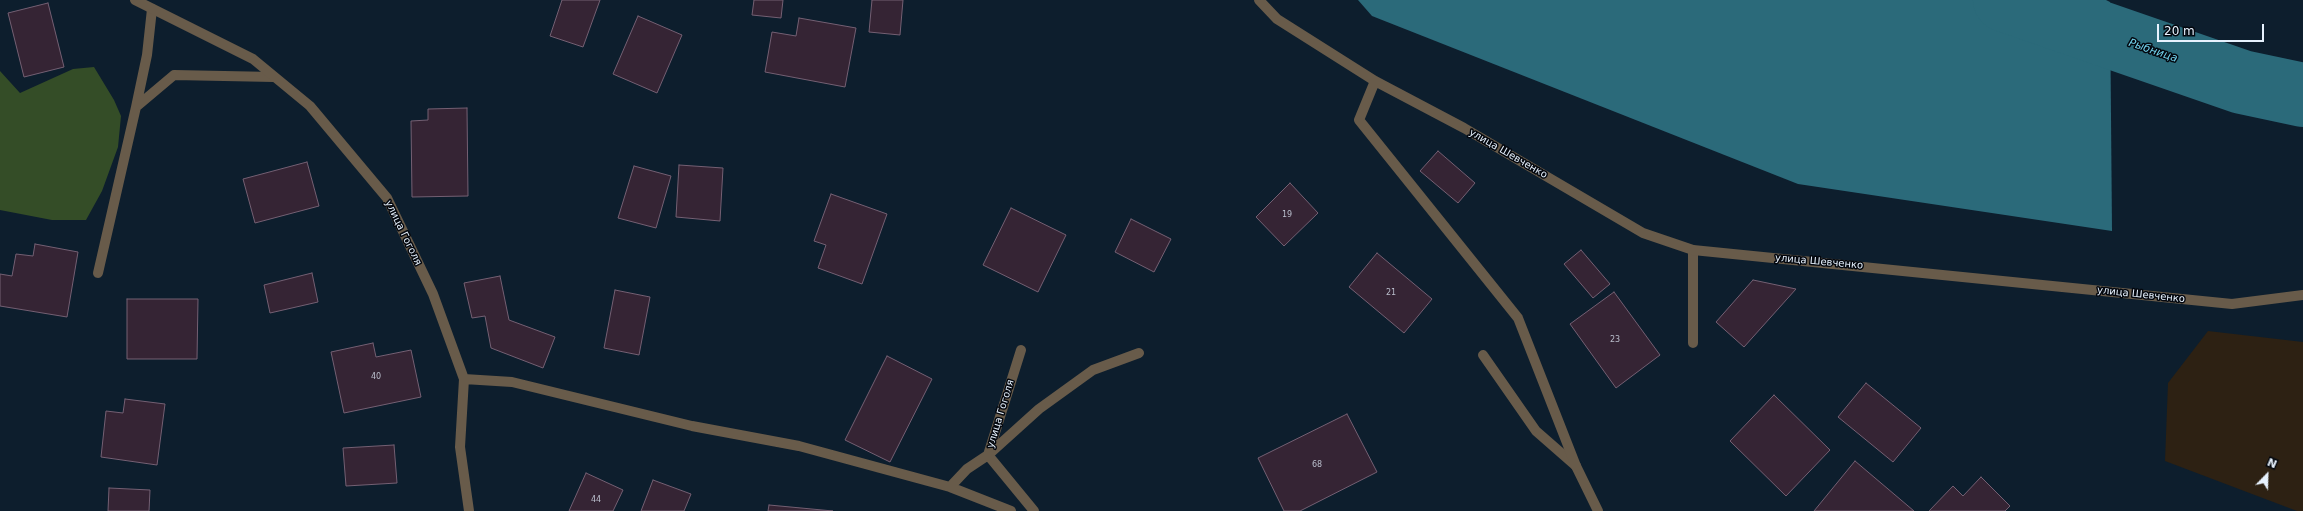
<!DOCTYPE html>
<html>
<head>
<meta charset="utf-8">
<style>
	body { margin:0 }
	#map { position:relative; width:2303px; height:511px; overflow:hidden; background:#0d1e2d; font-family:"DejaVu Sans",sans-serif }
	canvas { display:block }
	.north { position:absolute; left:2247px; top:455px; width:40px; height:40px; -webkit-text-stroke:3px #03070e; paint-order:stroke; rotate:23deg; font-size:11px; font-weight:700; line-height:16px; text-align:center; color:#e7f2fe }
	.north::after { content:''; display:block; margin:auto; width:14px; height:18px; background:#e7f2fe; clip-path:polygon(50% 0,100% 100%,50% 72%,0 100%) }
	.scale { position:absolute; left:2157px; top:24px; width:107px; height:18px; box-sizing:border-box; border:2px solid #e7f2fe; border-top:0; padding-left:5px; font-size:12px; line-height:14px; white-space:nowrap; color:#e7f2fe; -webkit-text-stroke:3px #03070e; paint-order:stroke }
</style>
</head>
<body>
<div id="map">
<canvas width="2303" height="511"></canvas>
<div class="north">N</div>
<div class="scale">20 m</div>
</div>
<script>
const context = document.querySelector('canvas').getContext('2d');
context.lineJoin = 'round';
function fill(path, color) { context.fillStyle = color; context.fill(path, 'evenodd'); }
const toPath = rows => new Path2D(rows.map(r => 'M' + r).join(''));
function stroke(path, color, width, dash) { context.strokeStyle = color; context.lineWidth = width; context.lineCap = dash ? 'butt' : 'round'; context.setLineDash(dash || []); context.stroke(path); }
function label(font, color, halo, rows, align = 'center') {
  context.font = font + ' "DejaVu Sans",sans-serif'; context.lineWidth = 3; context.setLineDash([]); context.textBaseline = 'middle'; context.strokeStyle = halo; context.fillStyle = color; for (const [text, x, y, turn = 0] of rows) {
    context.save(); context.translate(x, y); context.rotate((+turn || 0) * Math.PI / 180); context.textAlign = isNaN(turn) ? turn : align; if (halo) context.strokeText(text, 0, 0); context.fillText(text, 0, 0); context.restore();
  }
}
const industrial = toPath([
	[2208,331,2303,342,2303,511,2297,511,2165,461,2168,383]
]);
const forest = toPath([
	[94,67,114,100,121,116,118,147,102,191,86,220,52,220,0,210,0,71,20,93,73,69]
]);
const water = toPath([
	[1358,0,2106,0,2110,2,2112,231,1798,184,1372,16]
]);
const river = toPath([
	[2005,0,2242,82,2303,95]
]);
const building = toPath([
	[562,0,600,0,583,47,550,36,562,0],
	[754,0,783,0,781,18,752,15,754,0],
	[872,0,903,0,900,35,869,32,872,0],
	[48,3,64,67,24,77,8,13,48,3],
	[638,16,682,35,657,93,613,74,638,16],
	[799,18,856,28,845,87,765,72,772,32,796,36,799,18],
	[467,108,468,196,412,197,411,121,428,120,428,109,467,108],
	[1438,151,1475,183,1458,203,1420,171,1438,151],
	[307,162,319,206,255,223,243,179,307,162],
	[679,165,723,168,720,221,676,217,679,165],
	[634,166,671,176,656,228,618,218,634,166],
	[1290,183,1318,213,1284,246,1256,217,1290,183],
	[831,194,887,214,862,284,818,268,826,245,814,241,831,194],
	[1011,208,1066,235,1038,292,983,265,1011,208],
	[1131,219,1171,239,1154,272,1115,252,1131,219],
	[35,244,78,252,67,317,0,306,0,274,12,276,16,254,33,256,35,244],
	[1581,250,1610,284,1593,298,1564,264,1581,250],
	[1377,253,1432,299,1404,333,1349,287,1377,253],
	[312,273,318,302,270,313,264,285,312,273],
	[500,276,509,320,555,337,543,368,491,348,485,316,472,318,464,283,500,276],
	[1753,280,1796,289,1744,347,1716,322,1753,280],
	[615,290,650,297,639,355,604,348,615,290],
	[1614,292,1660,355,1616,388,1570,324,1614,292],
	[127,299,198,299,197,359,127,359,127,299],
	[373,343,376,357,411,350,421,397,344,413,331,352,373,343],
	[887,356,932,379,890,462,845,440,887,356],
	[1866,383,1921,428,1893,462,1838,417,1866,383],
	[1774,395,1830,450,1786,496,1730,441,1774,395],
	[125,399,165,404,157,465,101,457,106,411,123,413,125,399],
	[1347,414,1377,472,1300,511,1284,511,1258,458,1347,414],
	[394,445,397,483,346,486,343,448,394,445],
	[1855,461,1914,511,1814,511,1855,461],
	[586,473,623,490,613,511,569,511,586,473],
	[1981,477,2010,506,2005,511,1929,511,1953,486,1963,496,1981,477],
	[653,480,691,494,684,511,641,511,653,480],
	[109,488,150,490,149,511,108,511,109,488],
	[769,505,833,511,768,511,769,505]
]);
const service = toPath([
	[136,107,174,75,274,77],
	[1693,250,1693,343],
	[98,273,136,107,147,55,152,9],
	[1483,355,1536,431,1576,466]
]);
const minor = toPath([
	[135,0,253,59,310,106,387,198,433,294,464,379,460,447,469,511],
	[1259,0,1277,19,1375,81,1464,128,1643,233,1693,250,2232,304,2303,295],
	[1375,81,1359,120,1518,318,1576,466,1598,511],
	[1021,350,988,455,1034,511],
	[464,379,512,382,692,426,799,446,950,487,967,469,988,455,1039,409,1093,370,1139,353],
	[950,487,1011,511]
]);
const numberNames = [
	["19",1287,215],
	["21",1391,293],
	["23",1615,340],
	["40",376,377],
	["68",1317,465],
	["44",596,500]
];
const streetNames = [
	["улица Шевченко",1508,154,30],
	["улица Гоголя",403,233,64],
	["улица Шевченко",1819,262,5],
	["улица Шевченко",2141,295,6],
	["улица Гоголя",1001,414,-73]
];
const waterNames = [
	["Рыбница",2153,51,19]
];
fill(industrial, '#2d2113');
fill(forest, '#344d27');
fill(water, '#2b6a7a');
stroke(river, '#2b6a7a', 64);
fill(building, '#352434');
stroke(building, '#746073', 1);
stroke(service, '#685b4a', 10);
stroke(minor, '#685b4a', 10);
label('8px', '#babecc', null, numberNames);
label('10px', '#e7f2fe', '#03070e', streetNames);
label('italic 11px', '#72d3ed', '#03070e', waterNames);
</script>
</body>
</html>
